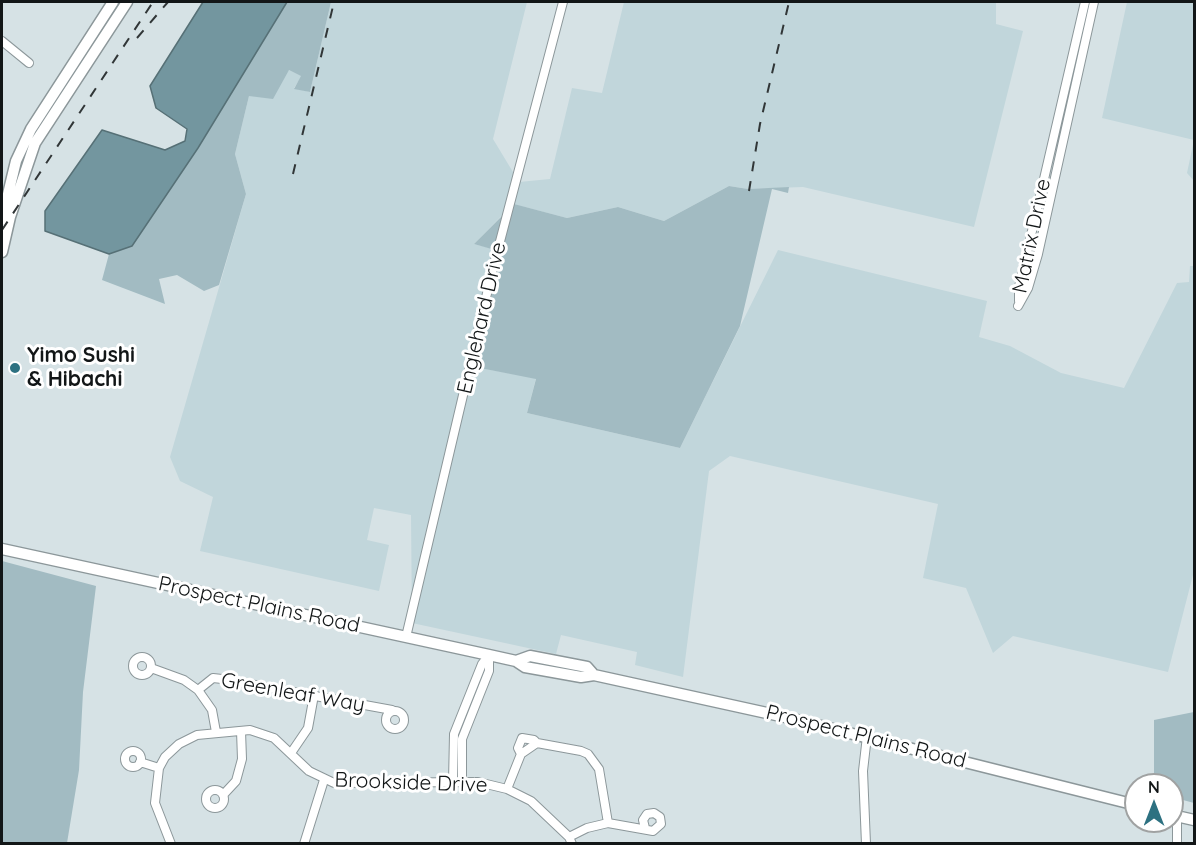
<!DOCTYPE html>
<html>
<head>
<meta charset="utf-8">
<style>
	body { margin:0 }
	#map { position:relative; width:1196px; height:845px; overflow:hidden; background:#d6e2e5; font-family:Quicksand,sans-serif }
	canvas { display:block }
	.frame { position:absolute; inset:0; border:3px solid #121617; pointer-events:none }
	.north { position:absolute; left:1124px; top:773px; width:60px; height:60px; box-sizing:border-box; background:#fff; border:2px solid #a0a2a2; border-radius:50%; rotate:0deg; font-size:16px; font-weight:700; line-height:24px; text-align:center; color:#121617 }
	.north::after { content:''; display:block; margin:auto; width:21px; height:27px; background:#2d7181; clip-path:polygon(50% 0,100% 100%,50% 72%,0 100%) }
</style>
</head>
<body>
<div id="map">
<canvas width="1196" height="845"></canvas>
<div class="frame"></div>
<div class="north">N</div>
</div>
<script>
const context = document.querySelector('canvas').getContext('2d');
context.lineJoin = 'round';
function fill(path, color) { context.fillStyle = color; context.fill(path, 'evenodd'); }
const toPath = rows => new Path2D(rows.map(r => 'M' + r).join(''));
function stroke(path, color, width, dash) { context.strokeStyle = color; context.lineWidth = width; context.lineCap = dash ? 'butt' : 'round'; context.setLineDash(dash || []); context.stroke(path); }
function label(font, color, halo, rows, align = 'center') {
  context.font = font + ' Quicksand,sans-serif'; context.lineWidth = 6; context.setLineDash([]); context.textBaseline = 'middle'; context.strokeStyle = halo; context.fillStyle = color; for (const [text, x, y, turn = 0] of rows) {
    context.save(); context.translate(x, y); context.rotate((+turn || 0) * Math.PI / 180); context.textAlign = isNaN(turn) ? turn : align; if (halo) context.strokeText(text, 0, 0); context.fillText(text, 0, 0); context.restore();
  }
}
const built = toPath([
	[331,2,527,2,493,139,519,182,550,179,572,88,602,93,624,2,996,2,996,24,1023,31,974,227,803,187,748,189,729,186,664,221,618,207,567,218,513,204,474,244,502,251,475,367,536,378,527,413,680,448,778,250,987,301,979,337,1010,346,1061,373,1124,388,1177,283,1189,282,1190,266,1194,266,1194,571,1168,672,1013,636,993,653,966,588,923,578,938,504,730,456,709,471,683,677,635,665,637,652,561,635,556,654,412,623,411,515,374,508,367,540,389,545,379,591,200,551,213,497,180,481,170,457,246,194,235,154,249,96,289,70,302,76,294,88,310,92],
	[1127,2,1194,2,1194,181,1187,173,1194,140,1102,118]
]);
const green = toPath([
	[287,2,331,2,310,92,294,89,301,76,289,70,273,99,249,96,235,154,246,194,219,285,204,291,177,275,159,279,165,304,102,280,109,254,132,246,198,148],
	[729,186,748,189,789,187,788,193,772,189,740,326,680,448,527,413,536,379,475,367,502,252,474,244,514,204,567,218,618,207,664,221],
	[2,561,96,586,83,692,79,770,67,843,2,843],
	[1194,712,1194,803,1172,797,1172,785,1154,785,1154,720]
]);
const water = toPath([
	[203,2,287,2,198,148,132,246,109,254,45,231,45,211,102,130,165,150,185,141,187,129,156,108,150,86,203,2]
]);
const street = toPath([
	[2,41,29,63],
	[1019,301,1019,287,1085,2],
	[1018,306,1028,288,1038,254,1094,2],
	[406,637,493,268,563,2],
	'133 666a9 9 0 1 1 18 0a9 9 0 1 1-18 0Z',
	[151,668,184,680,198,690,212,710,216,732],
	[198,690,213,678,222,679,392,710],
	'386 720a9 9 0 1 1 18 0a9 9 0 1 1-18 0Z',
	'125 759a8 8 0 1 1 16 0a8 8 0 1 1-16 0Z',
	[291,753,308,728,314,695],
	[521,754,518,748,522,738,534,740,537,743],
	[140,762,159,768],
	[453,782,454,734,482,664,489,655],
	[462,782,462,739,489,671,489,655],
	[507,789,521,754,537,743,581,751,588,754,599,769,608,823],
	'206 799a9 9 0 1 1 18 0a9 9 0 1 1-18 0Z',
	[223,795,236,781,242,759,241,731],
	[1177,816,1177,844],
	[569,837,587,828,608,823,653,831,661,824,660,817,654,813,647,814,643,820,645,828],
	[171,844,155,803,159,768,165,757,179,744,197,735,250,730,274,738,309,771,334,783,478,782,507,789,531,801,569,837,572,844],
	[304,844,324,780],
	[866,844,863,771,867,736]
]);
const secondary = toPath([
	[2,219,16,161,31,129,113,2],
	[2,252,10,217,35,143,127,2],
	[2,549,489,655,516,661,525,667,581,677,594,675,785,717,1136,805],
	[516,661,530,656,587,667,594,675],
	[1172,815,1194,820]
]);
const rail = toPath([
	[137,38,168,2],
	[293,174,334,2],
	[749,191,760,124,789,2],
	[2,230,153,2]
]);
const markers = [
	[15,368,6,"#2d7181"]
];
const streetNames = [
	["Matrix Drive",1032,236,-78],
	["Englehard Drive",482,318,-77],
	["Prospect Plains Road",259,605,12],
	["Greenleaf Way",293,693,10],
	["Prospect Plains Road",866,737,14],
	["Brookside Drive",411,783,2]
];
const poiNames = [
	["Yimo Sushi",27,356],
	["& Hibachi",27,380]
];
fill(built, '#c1d6db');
fill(green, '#a2bbc2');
fill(water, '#73969f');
stroke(water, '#567076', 1.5);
stroke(street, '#8c979a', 10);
stroke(secondary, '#8c979a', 13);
stroke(street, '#fff', 8);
stroke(secondary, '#fff', 10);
stroke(rail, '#313637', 2, [10, 10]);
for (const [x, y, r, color] of markers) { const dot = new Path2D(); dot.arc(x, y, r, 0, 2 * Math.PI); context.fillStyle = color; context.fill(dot); stroke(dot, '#fff', 2); }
label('21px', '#121617', '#fff', streetNames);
label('bold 21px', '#121617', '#fff', poiNames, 'left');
</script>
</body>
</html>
